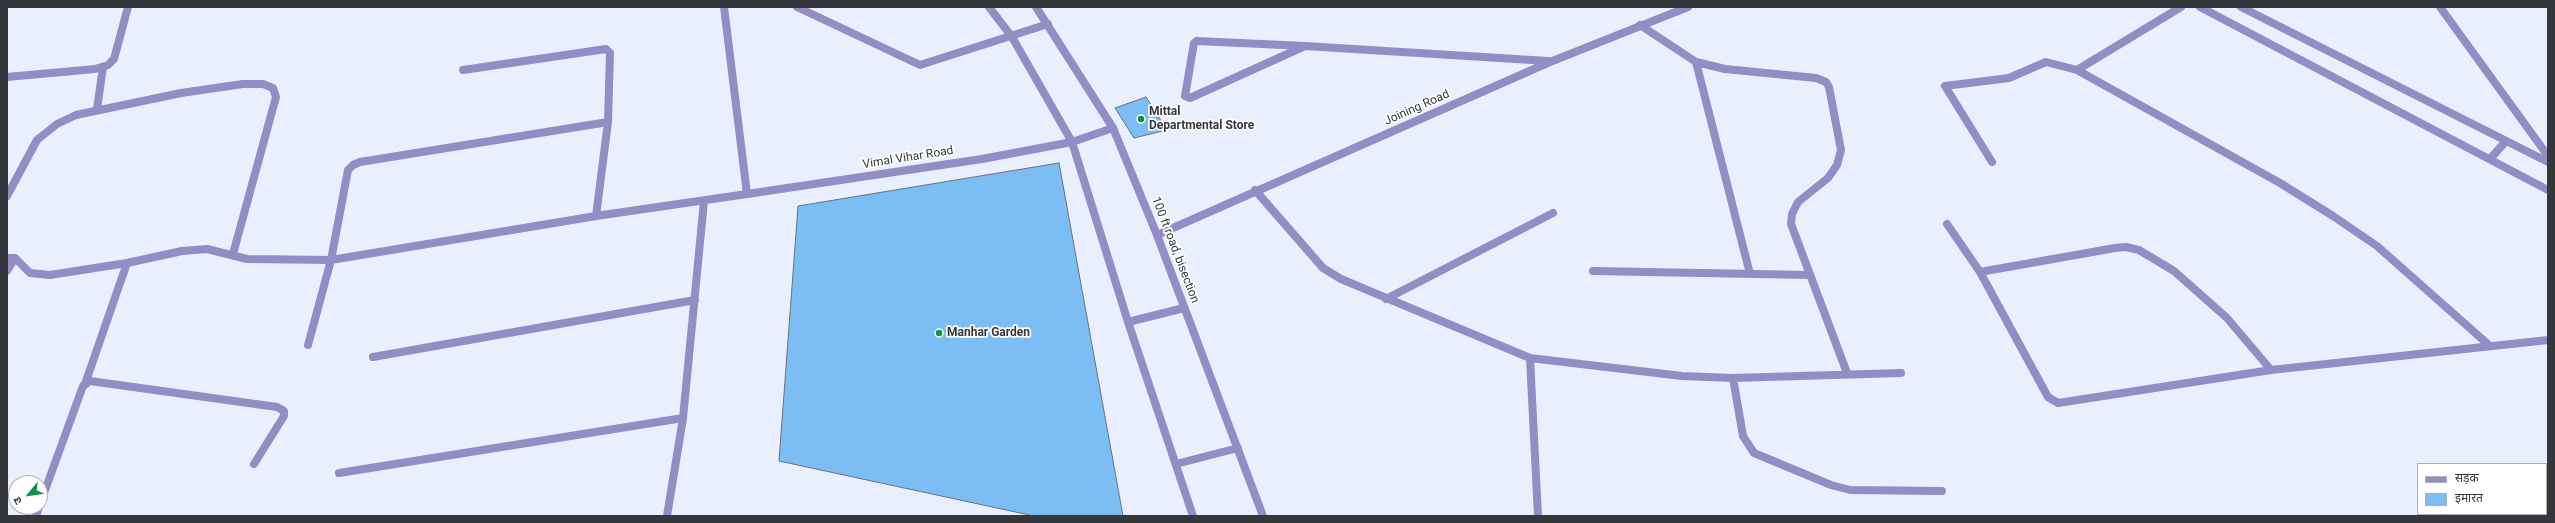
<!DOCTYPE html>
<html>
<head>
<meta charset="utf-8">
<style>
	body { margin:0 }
	#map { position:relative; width:2555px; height:523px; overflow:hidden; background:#e9effc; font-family:Roboto,"Noto Sans Devanagari",sans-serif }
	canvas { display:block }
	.frame { position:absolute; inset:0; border:8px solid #35373c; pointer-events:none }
	.legend { position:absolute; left:2417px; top:463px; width:130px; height:52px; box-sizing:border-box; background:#fff; border:1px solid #aeafb1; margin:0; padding:5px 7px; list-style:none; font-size:12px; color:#35373c }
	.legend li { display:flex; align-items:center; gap:8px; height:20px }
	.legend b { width:20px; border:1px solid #aeafb1 }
	.north { position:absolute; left:8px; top:475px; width:40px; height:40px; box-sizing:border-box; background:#fff; border:1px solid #aeafb1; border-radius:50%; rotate:241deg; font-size:11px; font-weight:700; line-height:16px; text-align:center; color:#35373c }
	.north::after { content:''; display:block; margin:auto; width:14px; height:18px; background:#138f4b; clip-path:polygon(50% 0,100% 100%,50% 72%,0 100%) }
</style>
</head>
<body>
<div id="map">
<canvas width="2555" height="523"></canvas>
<div class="frame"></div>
<ul class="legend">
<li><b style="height:5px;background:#948cc5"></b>सड़क</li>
<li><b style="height:11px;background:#7cbef4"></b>इमारत</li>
</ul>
<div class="north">उ</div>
</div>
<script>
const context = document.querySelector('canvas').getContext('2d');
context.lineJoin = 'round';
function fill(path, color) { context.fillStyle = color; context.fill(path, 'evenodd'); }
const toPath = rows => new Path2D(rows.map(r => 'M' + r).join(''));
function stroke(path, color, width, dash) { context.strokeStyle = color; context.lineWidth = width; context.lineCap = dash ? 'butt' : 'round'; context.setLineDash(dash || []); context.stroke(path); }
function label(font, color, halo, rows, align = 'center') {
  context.font = font + ' Roboto,sans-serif'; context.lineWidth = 3.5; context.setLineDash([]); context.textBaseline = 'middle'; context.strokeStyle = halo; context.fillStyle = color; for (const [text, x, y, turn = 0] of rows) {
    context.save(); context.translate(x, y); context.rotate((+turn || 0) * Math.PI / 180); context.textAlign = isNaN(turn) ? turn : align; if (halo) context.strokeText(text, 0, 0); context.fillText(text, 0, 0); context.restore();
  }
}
const building = toPath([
	[1146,97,1167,130,1134,138,1115,108,1146,97],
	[1059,163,1123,516,1034,516,779,461,798,206,1059,163]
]);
const service = toPath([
	[97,109,103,67],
	[7,196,37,140,57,124,76,115,181,93,243,84,263,84,273,88,276,97,233,254],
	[7,258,15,258,30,273,50,275,127,263,182,251,207,249,247,259,331,260],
	[7,271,15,258],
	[85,384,127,263]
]);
const minor = toPath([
	[797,7,920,65,1048,24],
	[1640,25,1696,62,1725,69,1816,78,1826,82,1829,87,1841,150,1837,165,1828,178,1798,202,1792,214,1791,224,1847,373],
	[1197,41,1305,46,1190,98,1185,96,1194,43,1197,41],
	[1305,46,1548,61],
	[1696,62,1750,274],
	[463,70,606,49,610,53,608,122],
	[2077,70,2181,7],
	[7,77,95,69,108,65,114,59,128,7],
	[1992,162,1945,86,2009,78,2046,62,2077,70,2280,183,2333,216,2377,246,2490,346],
	[1255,190,1323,268,1341,279,1530,358,1682,376,1733,378,1901,373],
	[747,194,982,159,1072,142,1113,128],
	[1947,224,1980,272,2048,397,2058,403,2271,370,2548,340],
	[1157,235,1550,62,1688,7],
	[331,260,596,216,747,194,724,7],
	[1593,271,1810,275],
	[1980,272,2115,248,2126,247,2139,250,2174,271,2227,318,2271,370],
	[1386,299,1553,213],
	[308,345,331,260,348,170,353,165,360,162,608,122,596,216],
	[373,357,695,300],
	[1530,358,1538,516],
	[1733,378,1743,436,1754,453,1831,485,1850,490,1942,491],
	[339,473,683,418],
	[40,504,83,386,90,381,277,407,284,411,284,416,254,464],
	[36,516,39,507],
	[667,516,683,418,704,201]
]);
const tertiary = toPath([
	[989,7,1012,37,1072,142,1128,322,1193,516],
	[1036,7,1113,128,1157,235,1263,516],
	[2200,7,2548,190],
	[2241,7,2548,162],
	[2440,7,2548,156],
	[2490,159,2506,141],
	[1128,322,1184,308],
	[1176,464,1238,448]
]);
const markers = [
	[1141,119,4,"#138f4b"],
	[939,333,4,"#138f4b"]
];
const streetNames = [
	["Joining Road",1417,108,-24],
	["Vimal Vihar Road",908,158,-9],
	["100 ft road, bisection",1175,250,69]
];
const poiNames = [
	["Mittal",1149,112],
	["Departmental Store",1149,126],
	["Manhar Garden",947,333]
];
fill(building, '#7cbef4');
stroke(building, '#68727b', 1);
stroke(service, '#948cc5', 8);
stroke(minor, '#948cc5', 8);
stroke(tertiary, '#948cc5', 8);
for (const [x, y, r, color] of markers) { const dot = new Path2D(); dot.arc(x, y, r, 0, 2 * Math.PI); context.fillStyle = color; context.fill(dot); stroke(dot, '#fff', 1.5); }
label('12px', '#35373c', '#fff', streetNames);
label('bold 12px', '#35373c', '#fff', poiNames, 'left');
</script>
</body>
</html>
